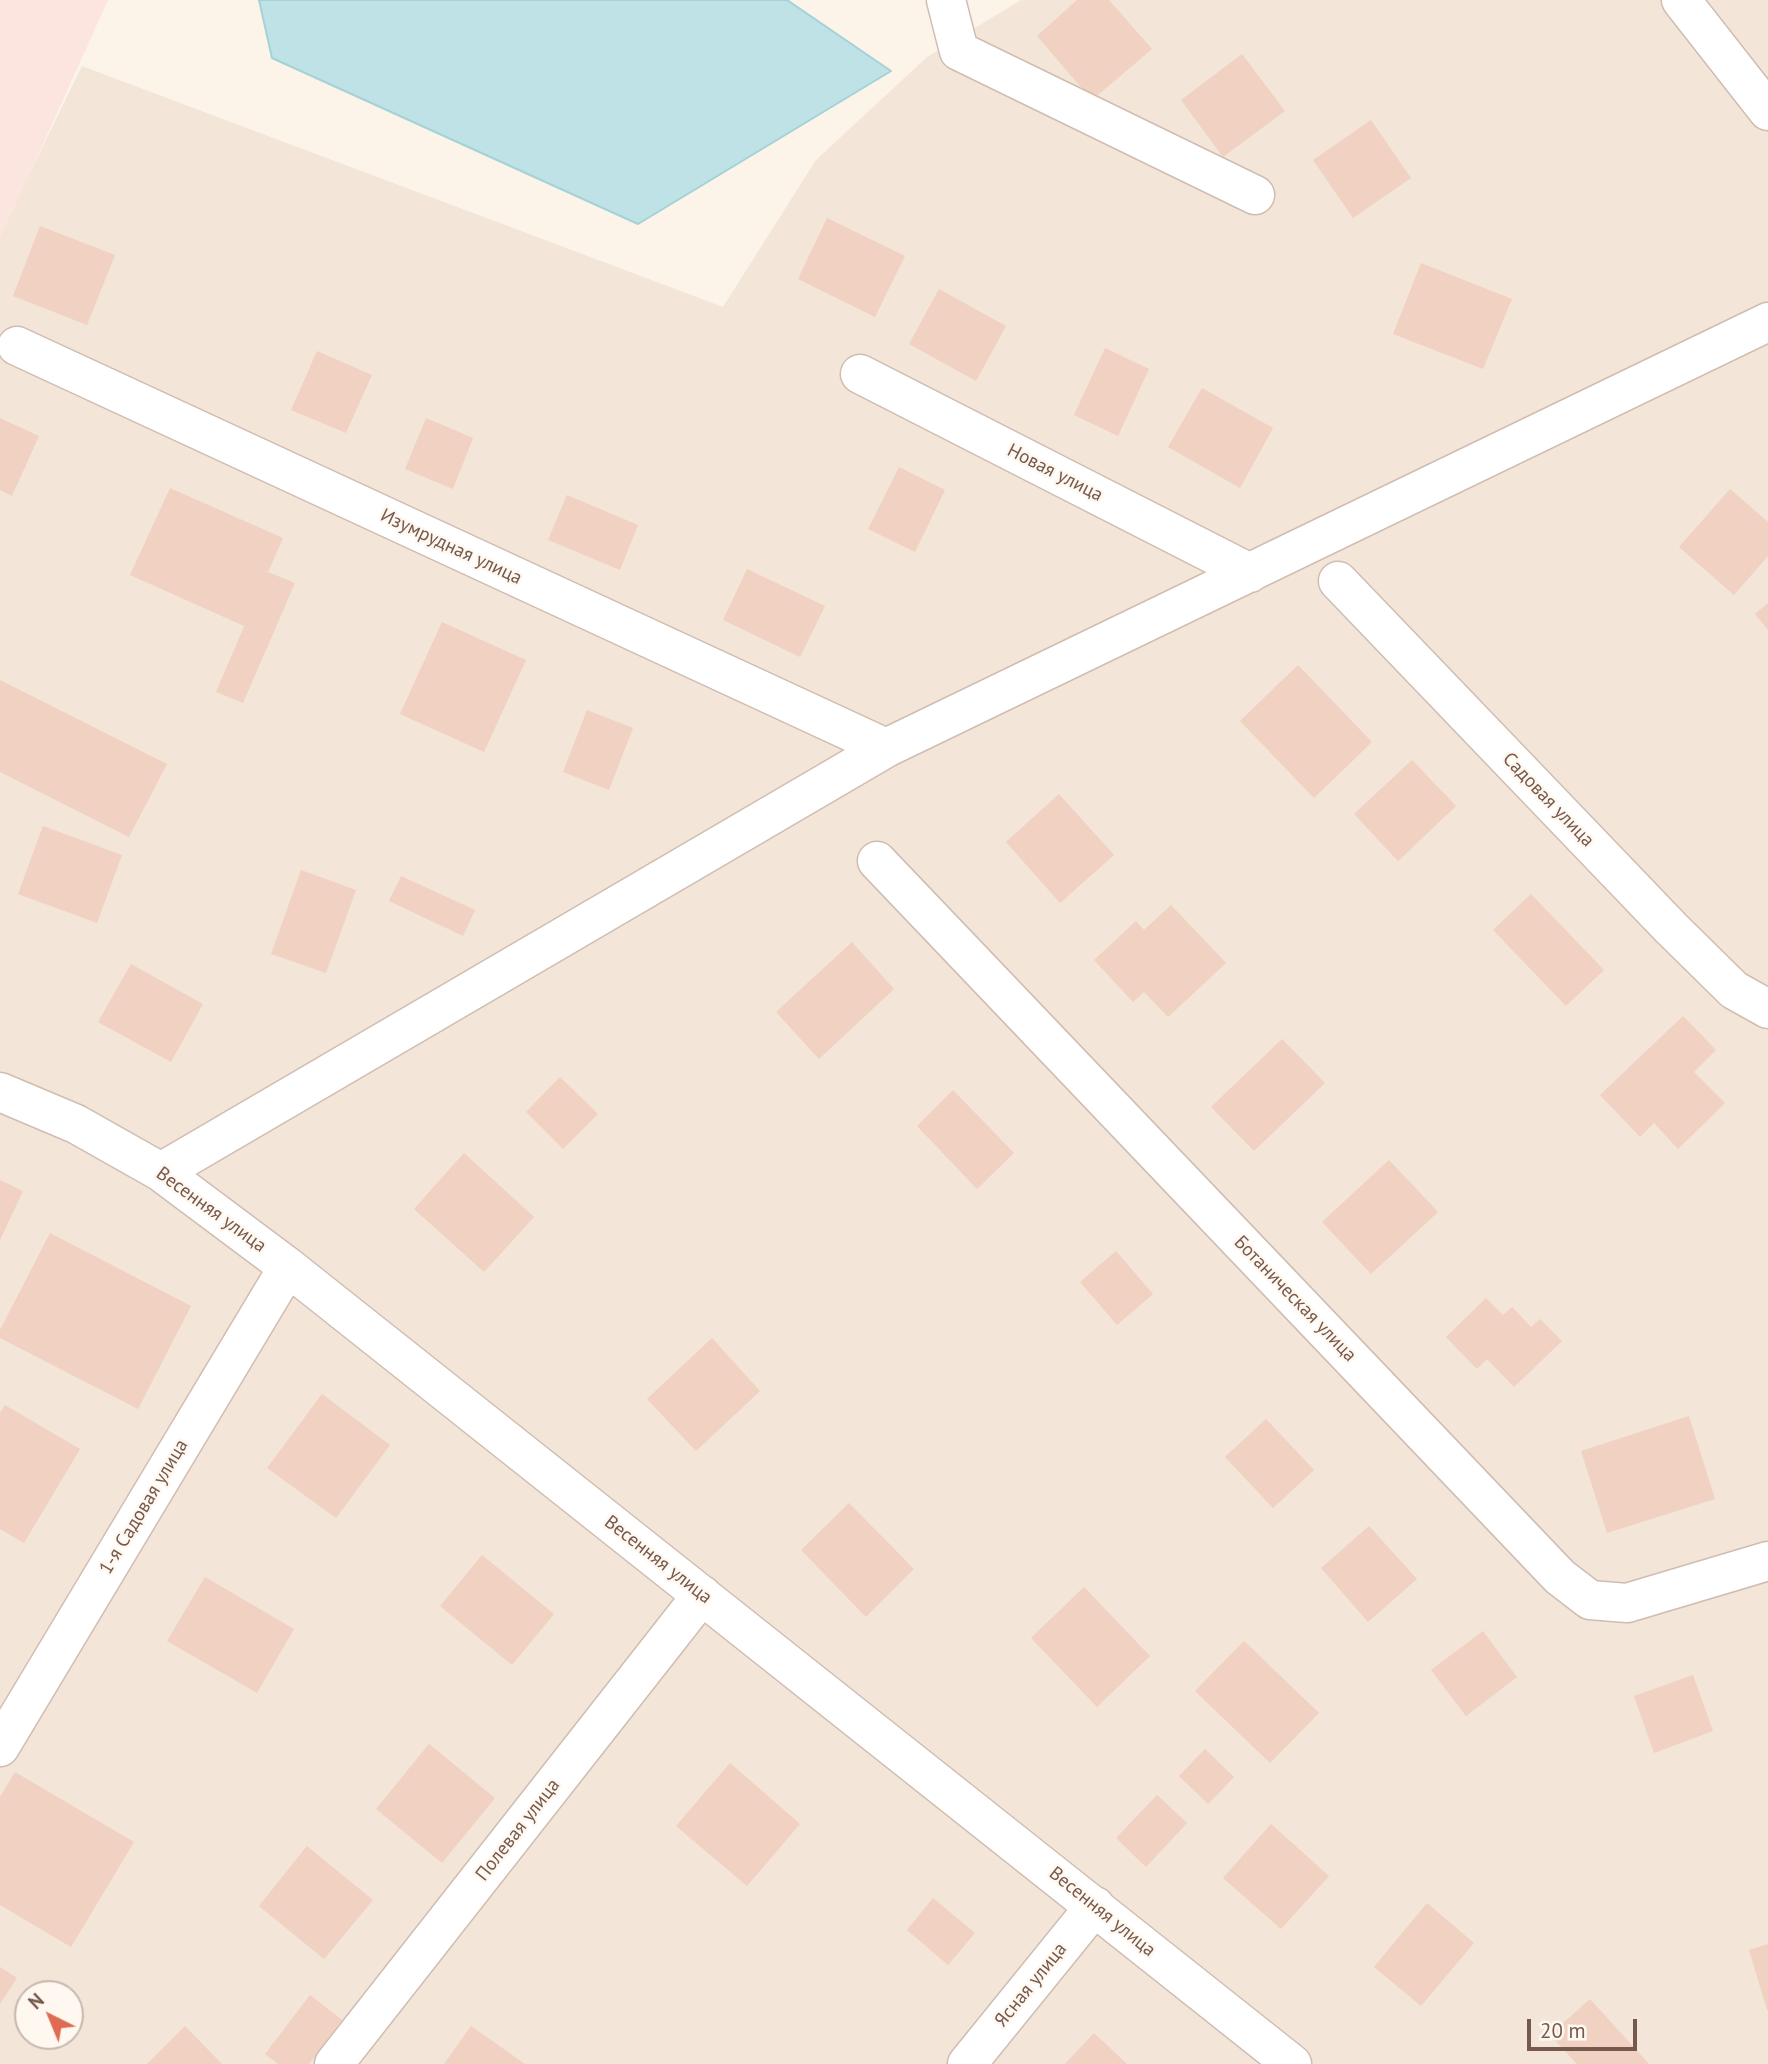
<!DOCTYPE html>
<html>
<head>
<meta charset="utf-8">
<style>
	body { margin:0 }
	#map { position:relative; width:1768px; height:2064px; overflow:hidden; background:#fcf3e9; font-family:"PT Sans",sans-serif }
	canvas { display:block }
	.north { position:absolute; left:14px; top:1980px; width:70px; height:70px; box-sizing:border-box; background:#fef8f0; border:2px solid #c8b8af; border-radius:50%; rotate:317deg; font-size:19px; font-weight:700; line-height:28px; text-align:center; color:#76594d }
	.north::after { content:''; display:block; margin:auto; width:24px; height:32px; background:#e06b54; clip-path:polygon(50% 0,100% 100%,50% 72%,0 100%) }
	.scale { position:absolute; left:1527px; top:2019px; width:110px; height:32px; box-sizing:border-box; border:4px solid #76594d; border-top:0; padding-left:9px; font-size:21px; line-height:24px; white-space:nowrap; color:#76594d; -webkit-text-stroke:5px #fef8f0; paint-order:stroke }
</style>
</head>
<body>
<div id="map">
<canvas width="1768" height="2064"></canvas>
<div class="north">N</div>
<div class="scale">20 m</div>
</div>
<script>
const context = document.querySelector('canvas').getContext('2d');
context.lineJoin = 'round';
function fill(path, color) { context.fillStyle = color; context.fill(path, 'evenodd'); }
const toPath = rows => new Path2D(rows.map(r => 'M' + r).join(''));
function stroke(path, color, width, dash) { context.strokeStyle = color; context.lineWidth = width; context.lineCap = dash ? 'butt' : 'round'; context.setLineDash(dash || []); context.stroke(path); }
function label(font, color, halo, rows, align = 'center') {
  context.font = font + ' "PT Sans",sans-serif'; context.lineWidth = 5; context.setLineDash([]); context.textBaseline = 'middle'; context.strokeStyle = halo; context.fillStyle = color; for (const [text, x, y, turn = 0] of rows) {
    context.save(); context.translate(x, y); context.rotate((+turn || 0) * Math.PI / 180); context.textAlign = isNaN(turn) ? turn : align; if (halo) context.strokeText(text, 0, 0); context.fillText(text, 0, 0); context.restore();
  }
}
const residential = toPath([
	[1021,0,1768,0,1768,2064,0,2064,0,234,82,66,723,307,816,160,927,57],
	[28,1994,70,1994,70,2036,28,2036]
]);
const commercial = toPath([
	[0,0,108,0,0,239]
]);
const water = toPath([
	[259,0,787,0,891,71,638,224,272,58,259,0]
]);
const building = toPath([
	[1077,0,1109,0,1152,49,1092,100,1037,36],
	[1242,54,1285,111,1223,157,1181,100],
	[1371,120,1411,178,1353,218,1313,160],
	[827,218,905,256,875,317,798,279],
	[40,226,115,255,87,325,13,296],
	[1421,263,1512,299,1483,369,1393,334],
	[939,289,1006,326,976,381,909,344],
	[1105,348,1149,369,1118,436,1074,415],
	[317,351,372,375,346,433,291,410],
	[1202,388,1273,428,1240,488,1168,447],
	[0,418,39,436,12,496,0,490],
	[426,418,473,438,453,489,405,469],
	[899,467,945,490,915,552,868,529],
	[170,488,283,538,268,572,295,583,243,703,216,692,249,615,244,626,130,575],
	[1730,489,1768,522,1768,556,1734,595,1679,547],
	[567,495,638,525,620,570,548,540],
	[747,569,825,606,800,657,723,620],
	[1768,603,1768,630,1755,614],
	[442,622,526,660,484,752,400,714],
	[1298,665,1372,742,1314,798,1240,721],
	[0,680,167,764,129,837,0,772],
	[587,710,633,728,609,790,563,772],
	[1412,760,1456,806,1398,861,1354,814],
	[1059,794,1114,855,1060,903,1006,842],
	[43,826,122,855,97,923,18,894],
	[301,870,356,890,326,973,271,954],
	[401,876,475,910,463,936,389,901],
	[1531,894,1604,970,1566,1006,1493,930],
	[1171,905,1226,963,1168,1017,1144,992,1133,1002,1094,960,1136,921,1144,930],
	[852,942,894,989,819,1059,776,1012],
	[131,964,203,1004,171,1062,98,1022],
	[1683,1016,1716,1050,1694,1072,1725,1103,1678,1149,1654,1123,1640,1137,1600,1095],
	[1282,1039,1325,1083,1254,1151,1211,1107],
	[560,1077,598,1114,563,1149,526,1112],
	[953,1090,1014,1153,977,1189,917,1126],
	[464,1153,534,1217,484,1272,414,1209],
	[1389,1160,1438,1212,1371,1274,1322,1222],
	[0,1180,23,1191,0,1240],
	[50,1233,191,1306,138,1409,0,1338,0,1330],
	[1116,1251,1153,1294,1117,1325,1080,1282],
	[1486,1298,1503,1315,1512,1307,1531,1327,1540,1319,1562,1341,1514,1387,1487,1359,1477,1369,1446,1337],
	[712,1338,760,1391,696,1451,647,1399],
	[322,1394,390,1445,336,1518,267,1468],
	[5,1405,80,1449,24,1543,0,1529,0,1413],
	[1689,1416,1715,1499,1607,1533,1581,1451],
	[1266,1419,1314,1470,1273,1508,1225,1457],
	[849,1503,914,1569,866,1617,801,1550],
	[1369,1526,1417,1579,1368,1622,1321,1568],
	[482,1555,554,1614,512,1665,440,1606],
	[205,1577,294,1629,257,1693,167,1641],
	[1084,1587,1150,1656,1097,1707,1031,1638],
	[1483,1631,1517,1677,1466,1716,1431,1670],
	[1244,1641,1319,1713,1270,1763,1195,1691],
	[1693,1675,1713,1731,1654,1753,1634,1696],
	[429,1744,495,1798,442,1863,376,1809],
	[1205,1749,1234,1777,1208,1804,1179,1776],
	[730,1763,800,1824,747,1886,676,1826],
	[15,1772,134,1842,71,1947,0,1905,0,1797],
	[1157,1795,1187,1823,1146,1867,1116,1838],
	[1271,1824,1329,1876,1281,1929,1223,1878],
	[307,1846,373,1900,324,1959,259,1906],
	[933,1898,975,1933,948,1965,907,1930],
	[1427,1903,1474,1943,1421,2006,1374,1967],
	[1768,1944,1768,2010,1767,2010,1749,1950],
	[0,1967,17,1978,0,2004],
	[310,1995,342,2020,309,2064,278,2064,265,2054],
	[1590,1999,1649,2064,1577,2064,1550,2035],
	[185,2026,222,2064,147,2064],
	[471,2026,525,2064,444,2064],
	[1094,2033,1127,2064,1065,2064]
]);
const minor = toPath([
	[946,0,959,51,1255,195],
	[1681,0,1768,111],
	[17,346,886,748],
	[860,374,1250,573],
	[1338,581,1671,928,1734,990,1768,1009],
	[877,861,1560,1577,1590,1600,1627,1603,1768,1561],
	[0,1092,76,1124,161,1172,288,1267,1292,2064],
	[161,1172,886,748,1768,322],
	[0,1747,288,1267],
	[334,2064,702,1595],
	[967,2064,1095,1906]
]);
const streetNames = [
	["Новая улица",1055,473,27],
	["Изумрудная улица",451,547,25],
	["Садовая улица",1548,800,46],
	["Весенняя улица",211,1210,36],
	["Ботаническая улица",1295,1299,46],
	["1-я Садовая улица",144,1507,-59],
	["Весенняя улица",658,1560,38],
	["Полевая улица",518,1830,-52],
	["Весенняя улица",1102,1912,39],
	["Ясная улица",1031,1985,-51]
];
fill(residential, '#f3e5d8');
fill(commercial, '#fbe5de');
fill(water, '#bee2e5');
stroke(water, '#a4d2d7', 2);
fill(building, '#f0d1c2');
stroke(minor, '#d0bdb1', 41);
stroke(minor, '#fff', 38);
label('19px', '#76594d', '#fef8f0', streetNames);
</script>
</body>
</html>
